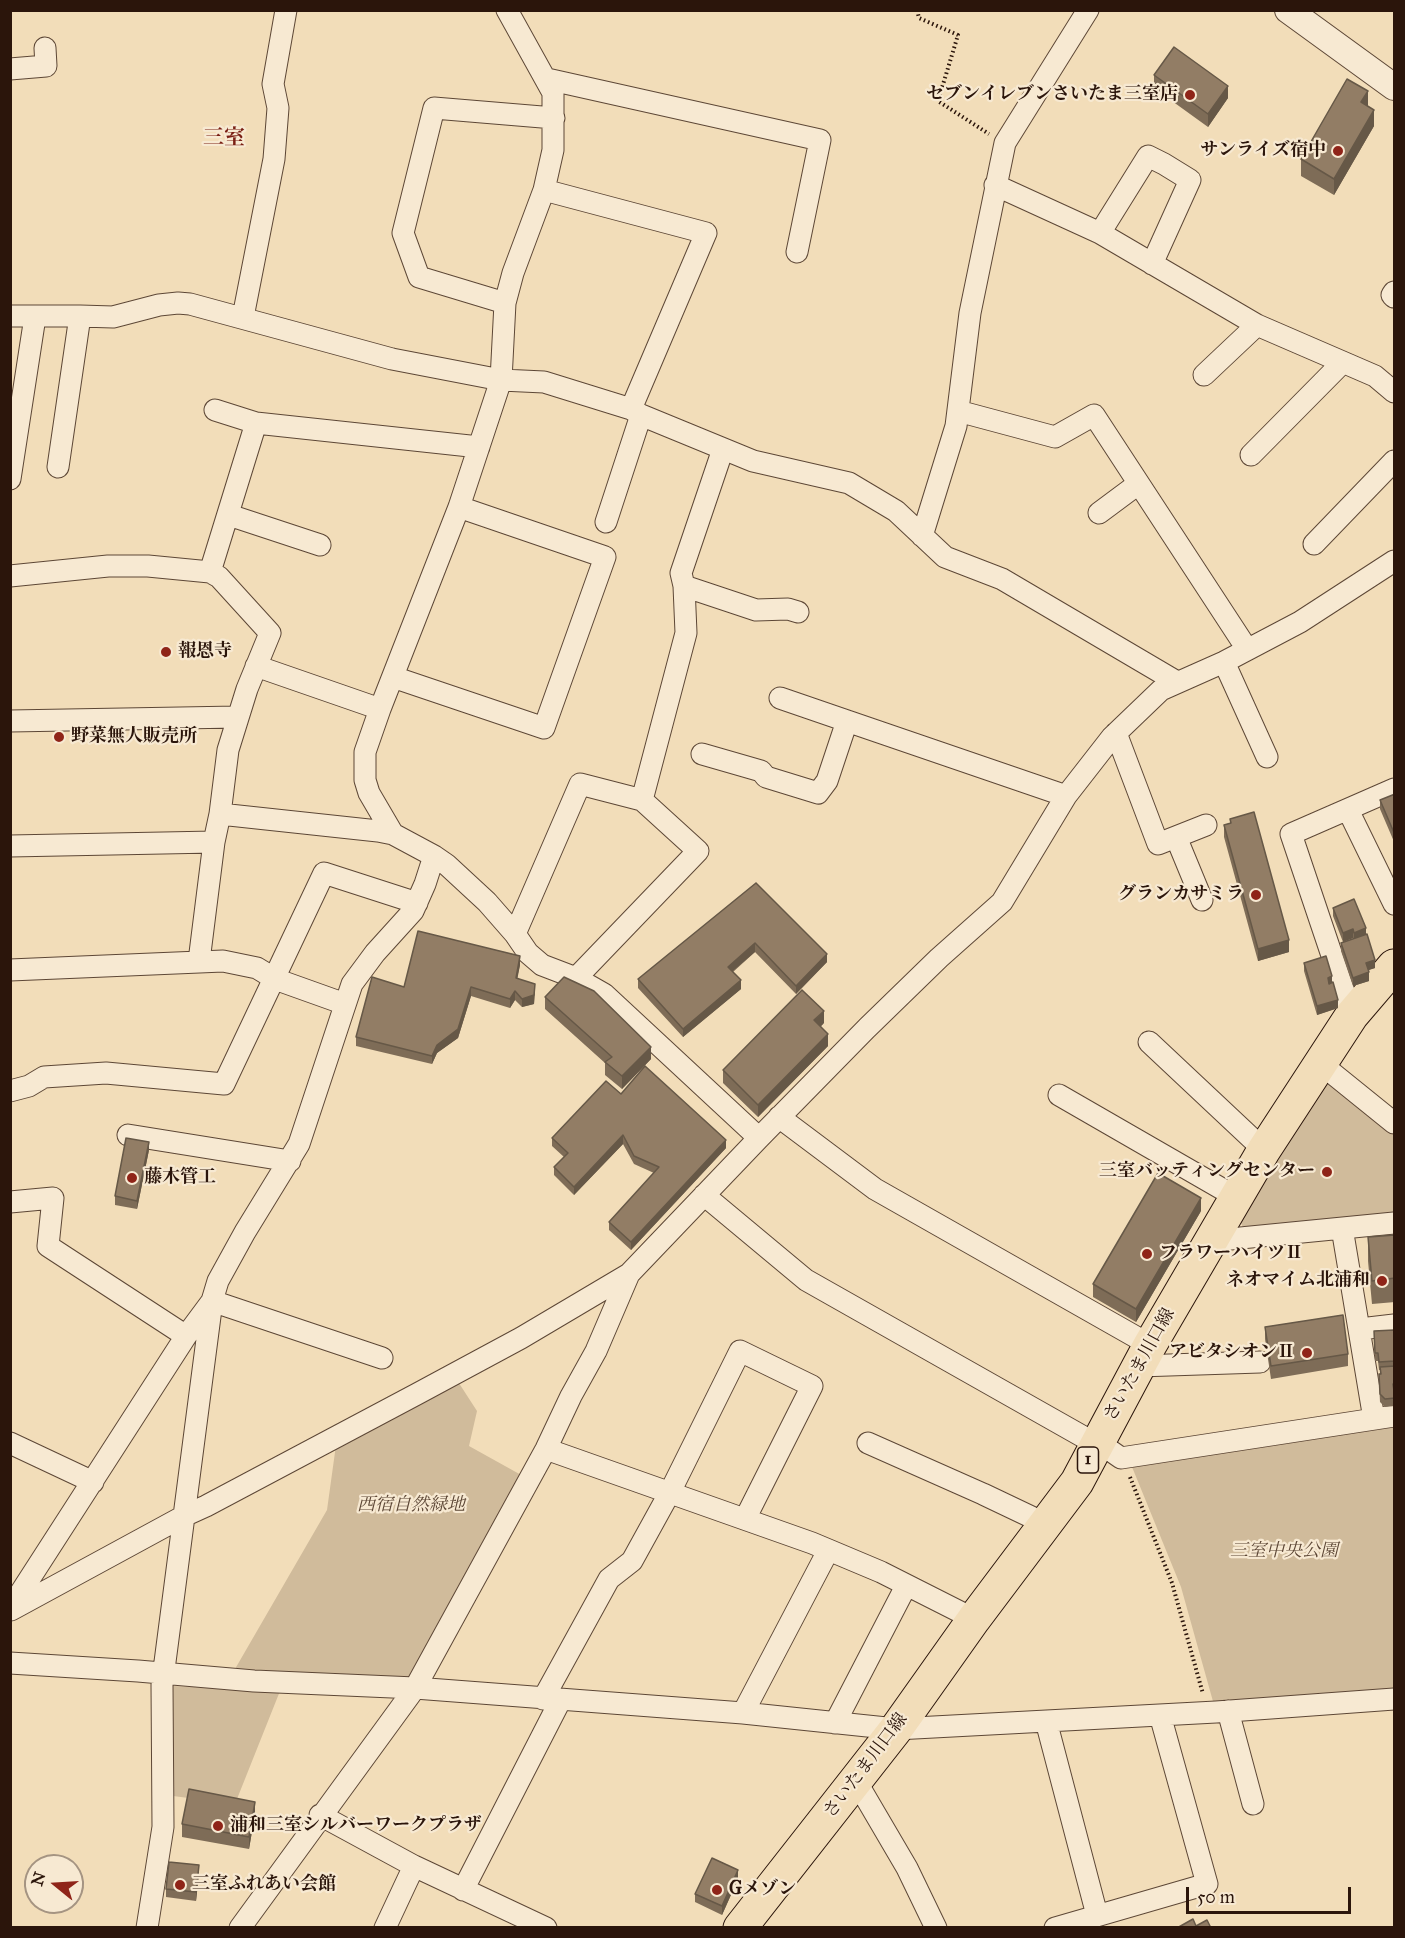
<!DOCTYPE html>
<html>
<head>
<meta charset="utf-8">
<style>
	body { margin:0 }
	#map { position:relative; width:1405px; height:1938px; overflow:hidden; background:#f2ddb9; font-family:"IM FELL Great Primer",serif }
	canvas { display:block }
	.frame { position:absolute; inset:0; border:12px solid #2b150b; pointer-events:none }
	.north { position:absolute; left:24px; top:1854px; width:60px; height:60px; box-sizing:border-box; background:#f7e9d2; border:2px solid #a59482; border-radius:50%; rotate:288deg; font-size:16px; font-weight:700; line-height:24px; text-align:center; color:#2b150b }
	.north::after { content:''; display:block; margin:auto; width:21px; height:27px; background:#8f2418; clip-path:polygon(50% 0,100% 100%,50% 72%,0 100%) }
	.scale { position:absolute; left:1186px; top:1887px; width:165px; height:27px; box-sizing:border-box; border:3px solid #2b150b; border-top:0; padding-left:8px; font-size:18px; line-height:21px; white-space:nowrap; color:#2b150b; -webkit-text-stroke:4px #f7e9d2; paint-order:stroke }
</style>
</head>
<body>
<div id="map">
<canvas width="1405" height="1938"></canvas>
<div class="frame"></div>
<div class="north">N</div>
<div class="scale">50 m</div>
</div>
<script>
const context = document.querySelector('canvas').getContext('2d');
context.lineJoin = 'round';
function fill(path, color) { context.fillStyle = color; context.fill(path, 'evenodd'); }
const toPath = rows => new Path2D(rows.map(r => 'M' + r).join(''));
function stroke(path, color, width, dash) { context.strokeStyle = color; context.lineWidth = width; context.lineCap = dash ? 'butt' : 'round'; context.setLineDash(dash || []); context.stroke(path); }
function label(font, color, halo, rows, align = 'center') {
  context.font = font + ' "IM FELL Great Primer","Noto Serif JP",serif'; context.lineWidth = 4.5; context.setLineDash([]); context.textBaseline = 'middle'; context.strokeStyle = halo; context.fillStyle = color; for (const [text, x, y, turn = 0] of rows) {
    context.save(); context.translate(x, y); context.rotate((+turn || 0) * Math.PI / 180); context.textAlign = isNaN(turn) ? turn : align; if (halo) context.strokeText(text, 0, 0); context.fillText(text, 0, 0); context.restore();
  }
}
const green = toPath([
	[1330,1078,1394,1131,1394,1213,1243,1227,1235,1213],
	[455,1377,477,1411,469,1446,523,1476,411,1680,235,1669,327,1510,336,1445],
	[1394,1426,1394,1693,1214,1705,1181,1587,1130,1462],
	[173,1686,280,1691,235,1804,173,1796]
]);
const path = toPath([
	[917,10,919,18,958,35,938,101,989,134],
	[1130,1477,1172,1583,1203,1694]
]);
const minor = toPath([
	[10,69,46,66,45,48],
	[547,79,820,140,797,252],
	[995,185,1100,233,1257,325,1375,376,1394,392],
	[544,190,706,233,631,409],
	[1100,233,1148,156,1164,164,1190,180,1152,264],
	[1394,292,1392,295,1394,297],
	[505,303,419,277,403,233,434,108,554,118],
	[10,316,80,316,58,467],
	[80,316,113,317,159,305,178,303,190,304,392,359,501,380,544,382,631,409,641,415,753,461,849,483,896,511,945,557,1002,579,1177,682],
	[243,317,274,159,278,108,273,84,286,10],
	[1204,375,1257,325],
	[215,410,256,423,479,447],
	[958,411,1055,437,1094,415,1247,649],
	[1251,455,1342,363],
	[10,479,35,317],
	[1099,513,1138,484],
	[229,515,320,545],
	[606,522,641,415],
	[922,536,956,426,970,313,1005,143,1088,10],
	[1314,544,1394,461],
	[210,572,256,423],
	[10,576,108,566,148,566,210,572,219,577,270,633,247,689,228,750,220,814,214,842,199,961],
	[684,586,756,610,788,609,798,612],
	[1224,662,1267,757],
	[256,666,380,709],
	[393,677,544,728,605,557,459,507],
	[780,698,847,721],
	[10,721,237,717],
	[1116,733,1158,844,1206,825],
	[702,754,761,771,766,777,818,793,827,781,847,721,1066,796],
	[642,800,686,633,684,586,681,573,723,449],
	[1348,810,1394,904],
	[220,814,378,831,393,834,434,856,447,865,487,902,515,934,528,953,542,965,576,978,604,994,759,1138],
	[393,834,369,793,365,780,365,752,380,709,459,507,501,380,505,303,513,273,544,190,553,150,553,93,507,10],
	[1176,837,1202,900],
	[10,846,214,842],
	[515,934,580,784,642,800,698,851,576,978],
	[10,970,223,961,257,968,275,979,345,1004],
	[1352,1015,1291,834,1394,789],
	[1149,1042,1264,1150],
	[1321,1064,1394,1123],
	[10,1091,29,1086,44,1077,106,1073,224,1084,324,873,417,903],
	[1059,1095,1236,1197],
	[779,1117,875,1189,1150,1345],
	[128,1135,290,1161],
	[704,1195,806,1280,1096,1444],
	[10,1202,53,1198,48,1246,186,1336],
	[1342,1228,1374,1419],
	[1210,1241,1394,1223],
	[1360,1329,1394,1325],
	[1139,1366,1260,1362],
	[1098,1442,1121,1458,1394,1416],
	[10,1443,93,1482],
	[868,1443,983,1494,1046,1524],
	[546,1449,812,1543,881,1572,974,1619],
	[10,1609,186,1336,212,1301,218,1281,245,1232,299,1144,352,984,375,953,413,911,425,884,434,856],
	[11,1610,184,1516,206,1506,417,1394,521,1338,629,1274],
	[10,1663,138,1671,254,1681,415,1688,743,1713,896,1729,1216,1712,1394,1699],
	[543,1699,609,1579,632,1561,670,1492,740,1351,812,1386,745,1519],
	[1228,1711,1253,1804],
	[743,1713,828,1551],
	[1046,1721,1097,1915],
	[835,1723,906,1586],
	[856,1781,907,1868,936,1928],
	[320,1815,414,1866,546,1928],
	[463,1890,560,1701],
	[147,1928,163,1827,162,1685,212,1301,382,1358],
	[240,1928,415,1688,546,1449,571,1396,596,1351,629,1274,759,1138,867,1028,939,958,1002,902,1066,796,1112,737,1161,690,1224,662,1300,622,1394,561],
	[385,1928,414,1866],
	[1055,1928,1207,1884,1160,1715]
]);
const tertiary = toPath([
	[1288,10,1394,87]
]);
const primary = toPath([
	[740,1928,896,1729,974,1619,1077,1482,1150,1345,1264,1150,1352,1015,1394,966]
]);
const wall = toPath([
	[1154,75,1228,98,1208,127,1154,88],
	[1368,106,1374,126,1334,195,1301,176,1301,159],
	[1395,794,1395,844,1380,809,1380,800],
	[1230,819,1289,952,1258,961,1224,837,1224,825,1230,823],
	[756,883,827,962,796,994,755,952,733,972,741,989,683,1037,638,988,638,979],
	[1333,908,1366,934,1375,968,1368,970,1369,981,1353,986,1341,951,1341,943,1353,939,1353,938,1343,942,1333,916],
	[1304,963,1332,983,1338,1008,1317,1015,1304,971],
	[520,965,517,978,535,992,534,1004,522,1007,515,1000,510,1008,471,996,458,1038,437,1053,432,1064,356,1046,356,1037,404,987],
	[545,997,651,1059,622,1089,605,1075,605,1063,545,1009],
	[824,1023,821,1026,828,1046,758,1117,723,1083,723,1070],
	[621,1094,726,1148,631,1250,609,1230,609,1222,654,1173,634,1164,623,1144,574,1195,554,1175,554,1167,564,1157,552,1146,552,1138],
	[149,1150,137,1209,115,1205,115,1196],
	[1201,1211,1136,1322,1093,1297,1093,1284],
	[1395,1235,1395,1302,1372,1304,1368,1261,1368,1237],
	[1265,1327,1348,1354,1348,1366,1271,1379,1265,1339],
	[1394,1330,1395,1406,1385,1407,1380,1402,1379,1382,1379,1374,1380,1374,1380,1370,1379,1370,1378,1361,1375,1361,1374,1331],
	[255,1814,249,1849,182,1837,182,1824],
	[199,1874,196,1901,166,1897,166,1889],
	[738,1879,722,1915,695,1902,695,1894]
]);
const shadedWall = toPath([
	[1228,86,1228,98,1208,127,1208,114],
	[1368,91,1368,107,1361,102],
	[1374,110,1374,126,1334,195,1334,179],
	[1366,928,1366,936,1354,941,1354,933],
	[1353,929,1353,938,1343,942,1343,933],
	[1289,940,1289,952,1258,961,1258,949],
	[755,943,755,952,728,975,728,967],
	[827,954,827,962,796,994,796,986],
	[520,956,520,965,516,986,516,978],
	[1375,960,1375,968,1366,971,1366,963],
	[1369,972,1369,981,1353,986,1353,978],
	[1332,976,1332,985,1328,986,1328,978],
	[741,980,741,989,683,1037,683,1029],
	[535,984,534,1004,522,1007,522,999],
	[471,987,471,996,458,1038,437,1053,432,1064,432,1056,437,1045],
	[515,991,515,1000,510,1008,510,999],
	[1338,1000,1338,1008,1317,1015,1317,1006],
	[824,1011,824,1023,814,1033,814,1020],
	[828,1034,828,1046,758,1117,758,1105],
	[651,1047,651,1059,622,1089,622,1076],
	[623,1135,623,1144,574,1195,574,1187],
	[726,1140,726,1148,631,1250,631,1242],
	[149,1142,149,1150,137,1209,137,1201],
	[1201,1198,1201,1211,1136,1322,1136,1309],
	[255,1802,255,1814,249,1849,249,1837],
	[199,1865,199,1874,196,1901,196,1892],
	[738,1870,738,1879,722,1915,722,1906]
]);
const building = toPath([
	[1174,47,1228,86,1208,114,1154,75,1174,47],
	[1347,79,1368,91,1361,102,1374,110,1334,179,1301,159,1347,79],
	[1395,794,1395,835,1380,800,1395,794],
	[1254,812,1289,940,1258,949,1224,825,1231,823,1230,819,1254,812],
	[756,883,827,954,796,986,755,943,728,967,741,980,683,1029,638,979,756,883],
	[1354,899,1366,928,1354,933,1353,929,1343,933,1333,908,1354,899],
	[418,931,520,956,516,978,535,984,534,995,522,999,515,991,510,999,471,987,458,1029,437,1045,432,1056,356,1037,372,977,404,987,418,931],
	[1367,934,1375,960,1366,963,1369,972,1353,978,1341,943,1367,934],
	[1326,956,1332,976,1328,978,1329,984,1333,982,1338,1000,1317,1006,1304,963,1326,956],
	[564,977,594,991,651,1047,622,1076,605,1062,612,1057,545,997,564,977],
	[802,990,824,1011,814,1020,828,1034,758,1105,723,1070,802,990],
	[645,1066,726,1140,631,1242,609,1222,659,1167,634,1156,623,1135,574,1187,554,1167,568,1153,552,1138,606,1081,621,1094,645,1066],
	[126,1138,149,1142,137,1201,115,1196,126,1138],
	[1158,1173,1201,1198,1136,1309,1093,1284,1158,1173],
	[1395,1235,1395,1278,1372,1281,1368,1237,1395,1235],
	[1343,1315,1348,1354,1271,1366,1265,1327,1343,1315],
	[1394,1330,1395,1361,1379,1362,1378,1353,1375,1353,1374,1331,1394,1330],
	[1395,1366,1395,1384,1393,1384,1395,1398,1385,1399,1380,1394,1379,1374,1381,1374,1380,1367,1395,1366],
	[189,1789,255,1802,249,1837,182,1824,189,1789],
	[712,1858,738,1870,722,1906,695,1894,712,1858],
	[169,1862,199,1865,196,1892,166,1889,169,1862],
	[1193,1919,1196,1926,1207,1920,1211,1928,1177,1928,1193,1919]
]);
const markers = [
	[1190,95,6,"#8f2418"],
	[1338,151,6,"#8f2418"],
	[166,652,6,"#8f2418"],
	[59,737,6,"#8f2418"],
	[1256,895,6,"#8f2418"],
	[1327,1172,6,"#8f2418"],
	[132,1178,6,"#8f2418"],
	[1147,1254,6,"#8f2418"],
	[1382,1281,6,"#8f2418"],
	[1307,1353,6,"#8f2418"],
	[218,1826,6,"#8f2418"],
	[180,1885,6,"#8f2418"],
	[717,1890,6,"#8f2418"]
];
const shields = [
	[1088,1460,21]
];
const shieldNames = [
	["1",1088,1460]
];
const poiNames = [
	["セブンイレブンさいたま三室店",1178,95,"right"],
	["サンライズ宿中",1326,151,"right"],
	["報恩寺",178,652],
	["野菜無人販売所",71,737],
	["グランカサミラ",1244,895,"right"],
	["三室バッティングセンター",1315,1172,"right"],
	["藤木管工",144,1178],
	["フラワーハイツⅡ",1159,1254],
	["ネオマイム北浦和",1370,1281,"right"],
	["アビタシオンⅡ",1295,1353,"right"],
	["浦和三室シルバーワークプラザ",230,1826],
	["三室ふれあい会館",192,1885],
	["Gメゾン",729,1890]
];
const streetNames = [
	["さいたま川口線",1140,1365,-61],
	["さいたま川口線",866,1766,-53]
];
const parkNames = [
	["西宿自然緑地",411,1506],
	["三室中央公園",1284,1552]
];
const quarterNames = [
	["三室",224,139]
];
fill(green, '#d0bb9b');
stroke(minor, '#5d4736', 23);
stroke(tertiary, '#5d4736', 28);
stroke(primary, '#2b150b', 35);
stroke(path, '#2b150b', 4, [1.5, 3]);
stroke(minor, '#f7e9d2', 21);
stroke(tertiary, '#f7e9d2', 26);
stroke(primary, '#f2ddb9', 33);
fill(wall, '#7e6c57');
fill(shadedWall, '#665847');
fill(building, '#927d65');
stroke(building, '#665847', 1.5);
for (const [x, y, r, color] of markers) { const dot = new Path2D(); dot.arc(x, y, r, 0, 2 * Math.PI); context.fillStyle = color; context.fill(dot); stroke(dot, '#f7e9d2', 2); }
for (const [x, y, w] of shields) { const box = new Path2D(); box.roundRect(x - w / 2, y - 13, w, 26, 4.5); context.fillStyle = '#f7e9d2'; context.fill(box); stroke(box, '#2b150b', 1.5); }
label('bold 16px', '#2b150b', null, shieldNames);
label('bold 18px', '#2b150b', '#f7e9d2', poiNames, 'left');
label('18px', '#2b150b', '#f7e9d2', streetNames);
label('italic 18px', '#5d4736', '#f7e9d2', parkNames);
label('bold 21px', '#7a1f14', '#f7e9d2', quarterNames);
</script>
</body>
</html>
